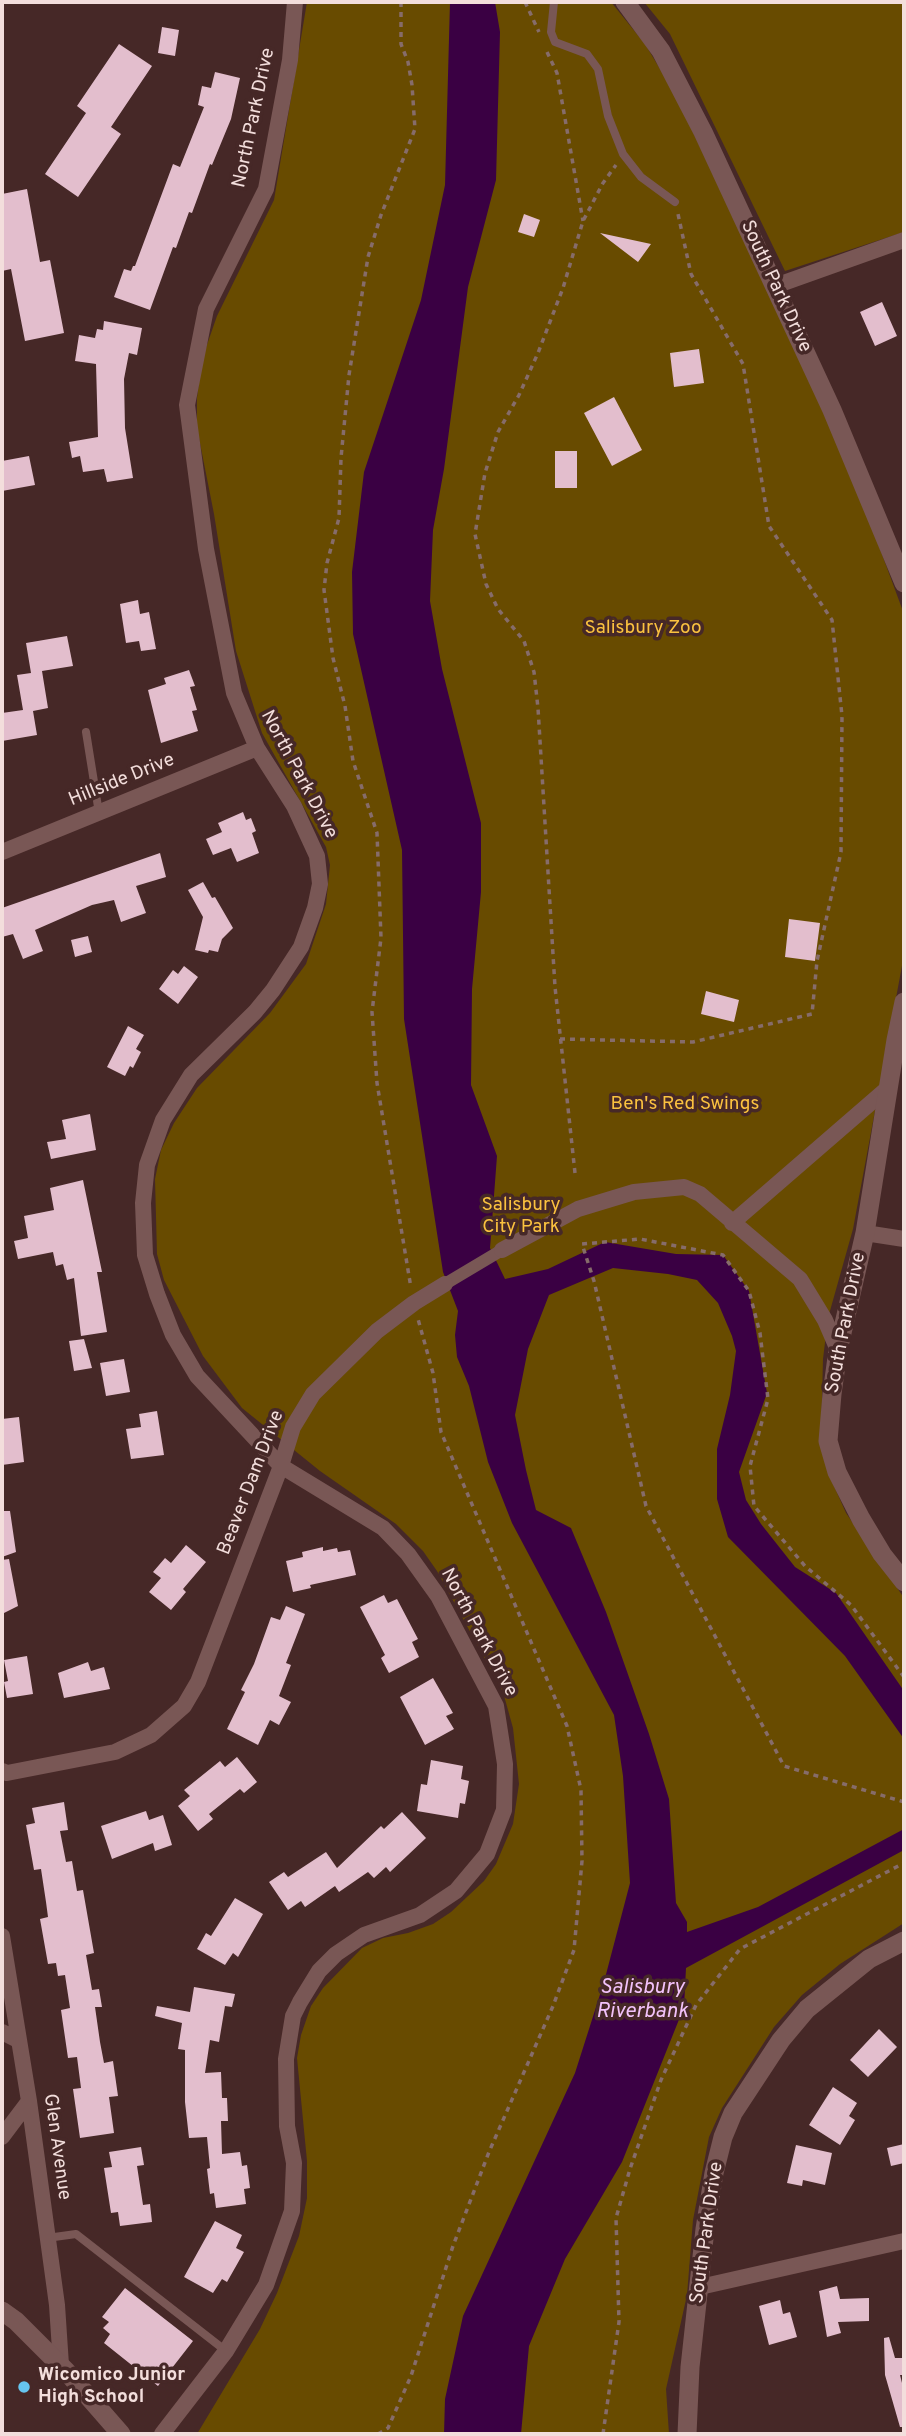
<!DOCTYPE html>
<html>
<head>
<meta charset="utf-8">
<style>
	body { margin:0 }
	#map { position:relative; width:906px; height:2436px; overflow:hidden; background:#462827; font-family:Overpass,sans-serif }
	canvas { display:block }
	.frame { position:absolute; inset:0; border:4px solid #f3dedc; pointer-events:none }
</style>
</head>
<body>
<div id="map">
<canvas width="906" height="2436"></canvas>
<div class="frame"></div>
</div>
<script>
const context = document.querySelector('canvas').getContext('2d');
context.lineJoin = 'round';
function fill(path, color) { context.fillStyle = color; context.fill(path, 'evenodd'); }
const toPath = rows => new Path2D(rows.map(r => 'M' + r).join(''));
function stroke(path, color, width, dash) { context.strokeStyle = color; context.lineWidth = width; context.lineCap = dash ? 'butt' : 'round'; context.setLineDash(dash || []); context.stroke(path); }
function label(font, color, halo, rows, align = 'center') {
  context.font = font + ' Overpass,sans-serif'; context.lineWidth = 7; context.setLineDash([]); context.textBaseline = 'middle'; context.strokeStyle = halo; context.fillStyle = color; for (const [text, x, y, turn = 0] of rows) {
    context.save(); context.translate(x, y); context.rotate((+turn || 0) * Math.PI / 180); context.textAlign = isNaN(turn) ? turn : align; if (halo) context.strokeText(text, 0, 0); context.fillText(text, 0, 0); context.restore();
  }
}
const green = toPath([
	[307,2,611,2,645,44,672,89,792,336,873,530,904,614,904,955,853,1229,828,1318,823,1359,821,1439,830,1477,846,1513,904,1598,904,1923,840,1964,802,1995,774,2027,722,2108,709,2137,693,2220,687,2295,666,2389,669,2434,197,2434,260,2329,277,2293,299,2236,307,2198,307,2161,297,2058,301,2035,311,2006,323,1988,362,1948,383,1938,408,1933,433,1924,451,1912,484,1881,496,1864,513,1824,519,1784,513,1728,503,1692,437,1571,423,1551,396,1524,320,1471,242,1408,203,1356,164,1280,157,1254,155,1179,161,1150,174,1123,197,1088,270,1013,306,964,326,904,330,865,326,847,262,733,236,651,214,514,197,428,197,398,202,359,217,316,274,200],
	[644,2,904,2,904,232,785,271,670,34]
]);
const water = toPath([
	[450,2,495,2,500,32,496,180,468,287,444,469,433,530,430,601,442,669,481,823,481,892,472,989,471,1085,497,1156,490,1248,505,1279,548,1269,605,1242,676,1254,723,1255,749,1291,767,1393,739,1472,746,1500,761,1524,795,1567,836,1593,904,1691,904,1739,845,1656,728,1537,717,1499,717,1449,730,1395,736,1351,732,1336,718,1303,697,1280,668,1274,613,1268,549,1295,528,1349,515,1415,526,1470,536,1510,571,1528,606,1612,649,1734,669,1799,676,1903,687,1922,687,1932,758,1907,904,1829,904,1850,686,1968,684,2007,622,2162,565,2259,529,2346,521,2434,444,2434,445,2399,463,2316,575,2073,604,1982,630,1883,623,1776,614,1715,512,1523,488,1462,469,1386,457,1357,455,1335,458,1311,443,1272,404,1019,402,850,353,634,352,572,364,472,421,300,445,185]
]);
const building = toPath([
	[162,27,179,30,175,56,158,53],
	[119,44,152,66,111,127,121,134,78,197,45,174,86,113,77,106],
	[215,72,240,78,231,119,212,165,210,164,192,213,189,212,176,248,173,247,150,310,114,297,124,269,131,271,133,266,135,266,173,164,180,167,204,107,198,105,202,86,211,88],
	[27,189,40,262,50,260,64,333,25,341,11,269,2,271,2,194],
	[524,214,540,220,534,237,518,232],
	[600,233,651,244,638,262],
	[882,302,897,336,875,346,860,312],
	[104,321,142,328,137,355,129,353,124,379,125,428,133,478,107,482,104,469,83,472,80,456,72,458,69,442,98,437,96,364,75,361,79,335,95,338,97,329,103,330],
	[699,349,704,383,674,387,670,353],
	[614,397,642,450,612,466,584,413],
	[555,451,577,451,577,488,555,488],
	[29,456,35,485,2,491,2,461],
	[138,600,140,614,149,612,156,649,141,651,139,641,126,643,120,604],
	[67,636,73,666,42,671,48,708,33,711,37,735,2,741,2,713,23,710,17,675,31,673,26,643],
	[189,670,195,686,190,687,197,710,192,711,198,731,161,743,148,690,166,684,164,678],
	[243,812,246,820,251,818,256,831,252,833,259,853,237,862,231,848,213,855,206,839,222,832,218,823],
	[160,853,166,877,136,886,146,913,121,922,114,900,92,905,35,930,43,951,23,959,13,934,2,937,2,908],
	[203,882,212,898,215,897,233,928,222,939,218,952,209,950,208,953,195,950,203,917,188,890],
	[789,919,820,923,815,961,785,957],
	[88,936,92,952,75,957,71,940],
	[184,966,198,977,178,1004,159,989,173,970,178,974],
	[706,991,739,1000,734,1022,701,1014],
	[128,1026,144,1035,136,1049,141,1052,133,1068,130,1066,125,1076,107,1067],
	[90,1114,96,1150,51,1159,47,1142,66,1139,62,1120],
	[83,1180,102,1272,97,1272,107,1332,81,1336,74,1278,67,1280,63,1264,56,1266,53,1252,18,1259,14,1241,28,1238,24,1216,54,1210,50,1188],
	[84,1339,92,1368,74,1371,69,1341],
	[124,1359,130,1392,106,1396,100,1363],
	[157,1411,164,1455,131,1459,126,1429,141,1427,139,1414],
	[19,1417,24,1462,2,1465,2,1419],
	[2,1511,10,1511,16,1552,2,1557],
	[186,1545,206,1562,183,1589,186,1592,171,1610,149,1592,161,1578,153,1572,165,1558,171,1563],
	[323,1547,323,1551,337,1548,338,1552,350,1550,356,1575,310,1585,311,1588,293,1592,286,1561,303,1557,302,1552],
	[9,1559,18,1606,2,1614,2,1560],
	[384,1595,388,1603,397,1599,418,1639,412,1642,419,1657,389,1673,381,1658,385,1655,360,1607],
	[286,1606,305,1614,286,1663,291,1665,279,1696,291,1702,279,1725,270,1720,258,1745,227,1729,245,1692,241,1690,254,1664,271,1617,280,1620],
	[27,1656,33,1694,7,1698,4,1682,8,1681,4,1660],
	[88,1662,91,1671,104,1667,110,1689,64,1698,58,1673],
	[433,1678,453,1713,446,1716,454,1729,425,1745,400,1697],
	[237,1757,257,1782,244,1793,240,1789,209,1814,213,1819,198,1831,178,1806,190,1796,184,1790,220,1761,225,1767],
	[431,1760,463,1766,461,1779,469,1781,465,1804,460,1803,458,1818,417,1811,421,1784,427,1785],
	[64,1802,68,1830,60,1831,66,1862,72,1861,77,1891,83,1890,94,1953,86,1955,92,1990,99,1989,102,2007,95,2007,100,2042,104,2063,113,2061,118,2096,109,2097,114,2133,80,2138,73,2089,81,2088,77,2057,68,2058,61,2010,70,2008,65,1975,58,1976,56,1963,48,1964,40,1919,48,1917,46,1902,41,1869,34,1870,26,1825,35,1823,32,1808],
	[146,1811,149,1820,163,1815,172,1845,155,1851,153,1843,112,1859,101,1826],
	[402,1812,426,1838,390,1872,386,1867,374,1878,368,1872,339,1892,335,1886,305,1907,301,1901,288,1910,269,1882,284,1872,288,1877,326,1852,337,1868,381,1826,384,1829],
	[235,1898,263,1914,238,1957,233,1953,225,1965,197,1949,206,1933,211,1936],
	[194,1987,235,1994,232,2007,225,2006,219,2042,210,2040,205,2073,221,2072,222,2098,227,2098,228,2121,221,2121,222,2154,240,2152,242,2166,247,2165,250,2188,244,2189,246,2204,216,2208,214,2193,210,2194,207,2169,210,2168,207,2137,189,2138,185,2102,185,2050,178,2049,182,2023,155,2016,157,2006,190,2012],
	[879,2029,897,2047,868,2077,850,2060],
	[833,2087,857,2103,849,2116,855,2120,840,2145,809,2125],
	[904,2144,904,2163,891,2166,887,2148],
	[796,2145,832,2153,825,2185,803,2180,802,2186,787,2183],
	[141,2147,144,2165,137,2166,143,2205,150,2204,152,2222,120,2226,118,2212,111,2213,104,2168,112,2167,109,2152],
	[215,2221,242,2235,236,2248,244,2252,227,2282,222,2279,213,2293,184,2277],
	[837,2286,840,2299,869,2298,869,2321,838,2322,841,2333,827,2337,819,2291],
	[125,2288,193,2341,158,2386,104,2343,110,2334,103,2328,109,2322,102,2317],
	[780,2300,783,2314,790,2312,797,2337,769,2345,759,2306],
	[889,2337,895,2358,904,2358,904,2375,900,2375,904,2391,904,2427,900,2427,885,2375,884,2338]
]);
const path = toPath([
	[401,2,401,44,408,62,412,85,415,129,381,215,368,257,349,375,341,458,339,518,327,563,324,590,333,658,345,706,353,761,377,833,381,938,372,1012,377,1083,411,1288],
	[525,2,539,32],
	[547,52,557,73,583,221],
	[560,1039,693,1042,812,1014,817,961,841,852,842,716,832,620,769,526,743,364,691,274,678,214],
	[575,1173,555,987,538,708,534,672,524,641,498,609,486,584,475,534,485,473,498,432,519,395,538,353,563,288,583,221,603,183,616,165],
	[904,1677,851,1605,805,1566,754,1506,750,1466,768,1399,760,1333,749,1291,723,1255,640,1239,582,1244,594,1281,646,1506,784,1766,904,1802],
	[378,2434,388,2428,411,2376,453,2246,489,2152,553,2006,574,1950,582,1861,581,1790,567,1726,441,1432,433,1373,418,1319],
	[603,2434,619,2322,616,2218,630,2169,661,2080,696,2005,740,1949,904,1863]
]);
const service = toPath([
	[554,2,551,32,555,42,587,54,598,69,608,116,623,154,641,177,675,202],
	[86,732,99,813],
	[47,2238,76,2234,226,2351]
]);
const pedestrian = toPath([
	[445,1284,502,1250]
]);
const minor = toPath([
	[775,286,904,240],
	[2,852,257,748],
	[732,1223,889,1087],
	[865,1233,904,1239],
	[502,1250,578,1209,634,1192,684,1187,700,1194,800,1279,825,1320,838,1350],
	[2,1771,7,1773,115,1752,151,1735,184,1706,198,1682,281,1466,293,1427,313,1394,377,1331,414,1303,445,1284],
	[2,1936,29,2101,57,2305,61,2365],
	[2,2032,18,2040],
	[2,2137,29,2101],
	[700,2287,904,2241],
	[162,2434,226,2351,266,2285,292,2211,294,2163,287,2126,286,2059,293,2016,300,2002,319,1971,336,1954,364,1935,420,1915,456,1891,487,1854,504,1810,505,1764,496,1706,438,1596,408,1554,383,1528,281,1466,197,1376,173,1335,157,1294,145,1255,143,1203,147,1165,163,1120,191,1075,255,1012,273,990,301,947,315,908,320,884,317,856,294,806,257,748,234,693,206,549,187,405,206,309,266,189,290,60,295,2]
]);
const tertiary = toPath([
	[625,2,661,51,703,132,832,410,904,583],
	[904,1002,896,1040,865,1233,838,1350,832,1394,828,1441,837,1472,861,1519,882,1554,904,1582],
	[687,2434,690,2367,705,2229,714,2173,723,2137,733,2113,781,2040,807,2009,869,1959,904,1941]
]);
const secondary = toPath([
	[2,2311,16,2321,66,2371,121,2434]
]);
const markers = [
	[24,2387,7,"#66c4ef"]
];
const streetNames = [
	["North Park Drive",255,118,-78],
	["South Park Drive",775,287,65],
	["North Park Drive",298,775,62],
	["Hillside Drive",122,781,-22],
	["South Park Drive",847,1323,-79],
	["Beaver Dam Drive",252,1483,-69],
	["North Park Drive",478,1633,62],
	["Glen Avenue",56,2147,82],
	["South Park Drive",708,2233,-82]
];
const parkNames = [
	["Salisbury Zoo",643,629],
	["Ben's Red Swings",685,1105],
	["Salisbury",521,1206],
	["City Park",521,1228]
];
const poiNames = [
	["Wicomico Junior",38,2376],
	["High School",38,2398]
];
const waterNames = [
	["Salisbury",642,1989],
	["Riverbank",642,2013]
];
fill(green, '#684b00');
fill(water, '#3a0043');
fill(building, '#e3becd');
stroke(path, '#866c6a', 3.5, [5, 5]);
stroke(service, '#795755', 8);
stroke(pedestrian, '#795755', 12);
stroke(minor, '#795755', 16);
stroke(tertiary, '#795755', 19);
stroke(secondary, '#795755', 19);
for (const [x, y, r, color] of markers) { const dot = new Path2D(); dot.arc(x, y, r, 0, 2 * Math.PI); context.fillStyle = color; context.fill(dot); stroke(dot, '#462827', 2.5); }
label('19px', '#f3dedc', '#462827', streetNames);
label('19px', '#fbc23f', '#462827', parkNames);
label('bold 19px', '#f3dedc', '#462827', poiNames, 'left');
label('italic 21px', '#f2c2fa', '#462827', waterNames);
</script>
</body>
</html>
